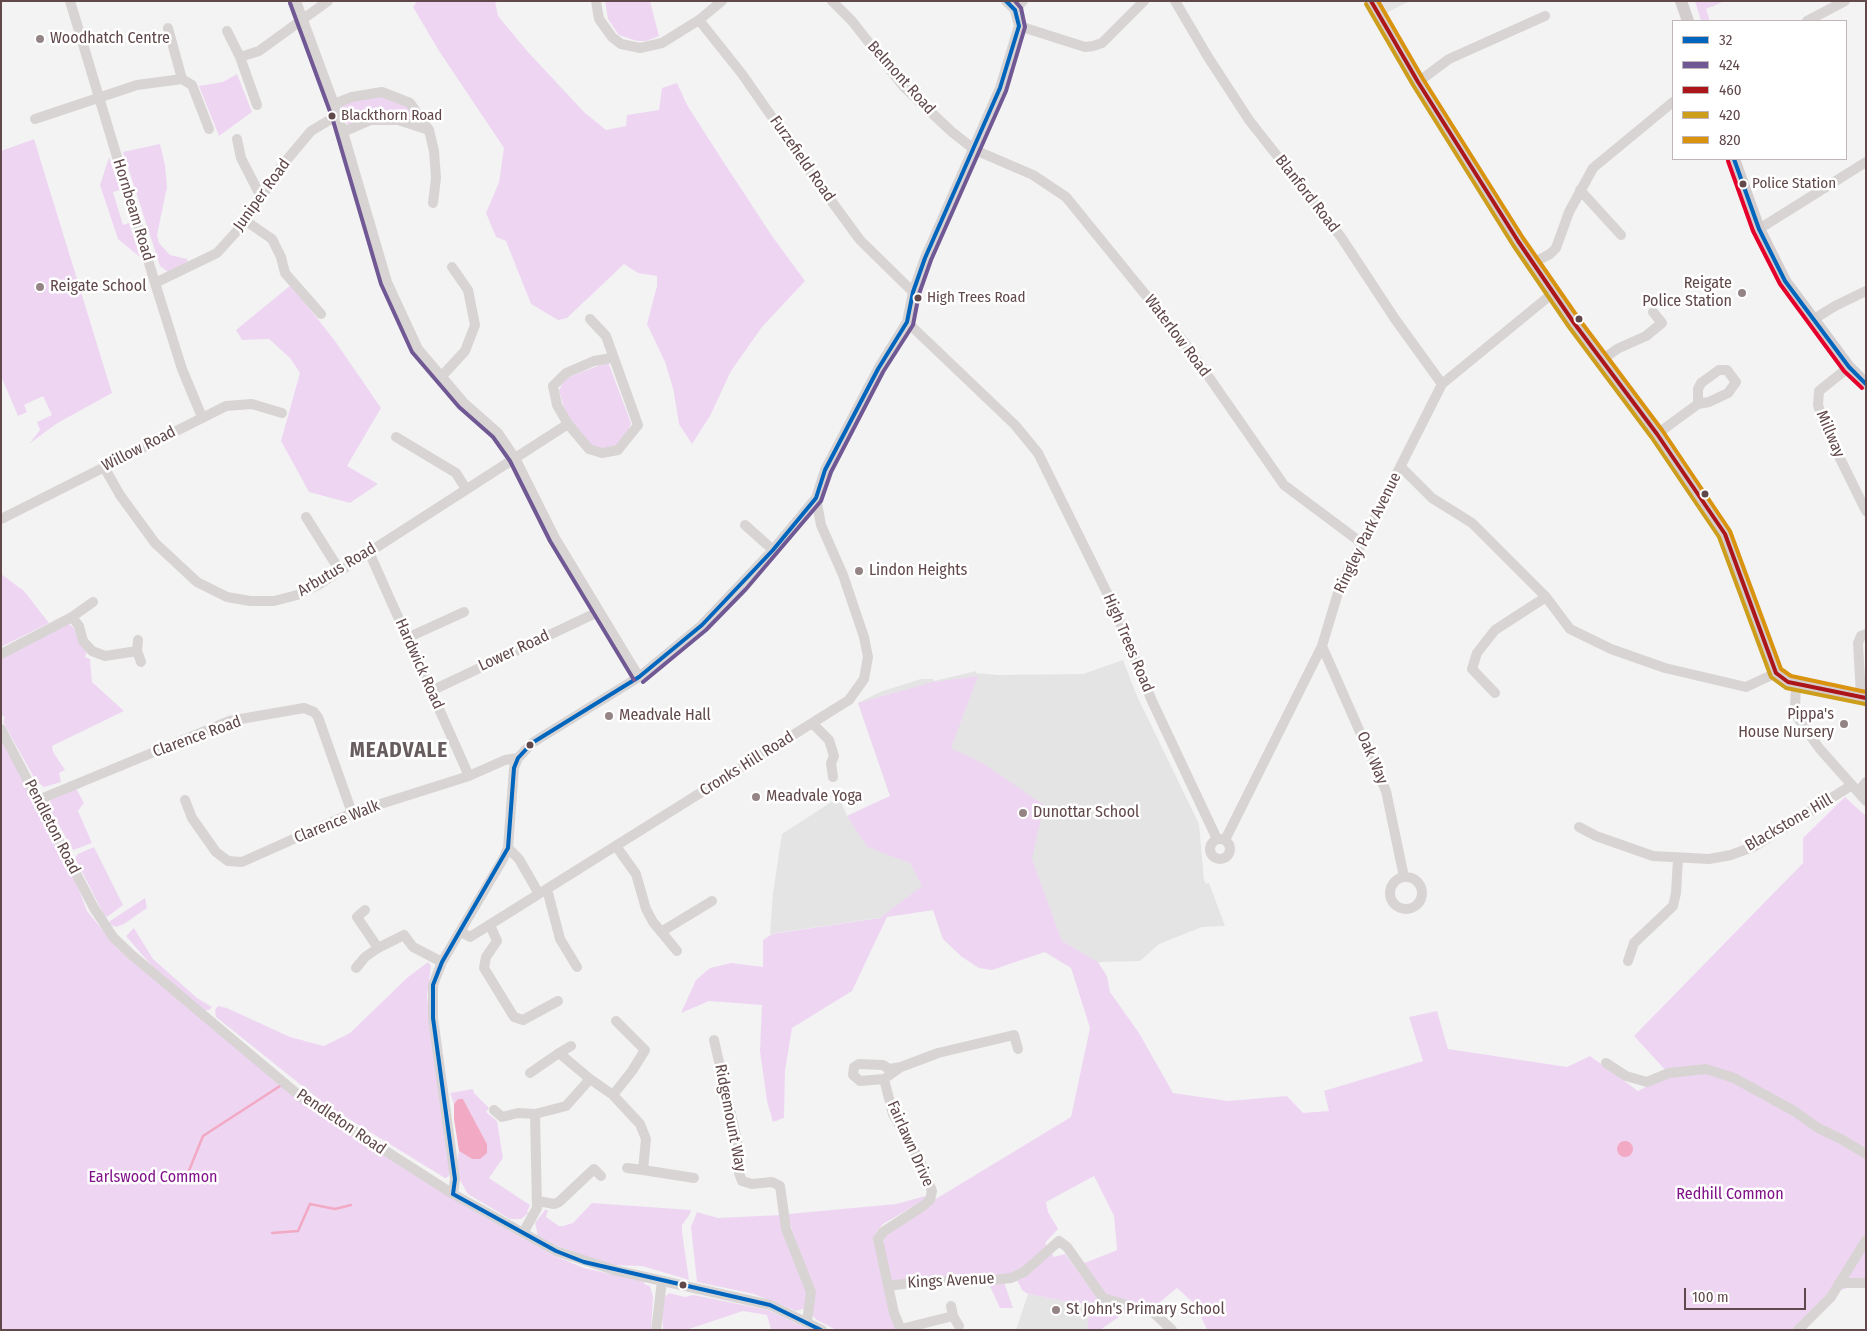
<!DOCTYPE html>
<html>
<head>
<meta charset="utf-8">
<style>
	body { margin:0 }
	#map { position:relative; width:1867px; height:1331px; overflow:hidden; background:#f3f3f3; font-family:"Fira Sans Condensed",sans-serif }
	canvas { display:block }
	.frame { position:absolute; inset:0; border:2px solid #61484a; pointer-events:none }
	.legend { position:absolute; left:1672px; top:20px; width:175px; height:140px; box-sizing:border-box; background:#fff; border:1px solid #c0b6b7; margin:0; padding:6px 9px; list-style:none; font-size:15px; color:#61484a }
	.legend li { display:flex; align-items:center; gap:10px; height:25px }
	.legend b { width:25px; border:1px solid #c0b6b7 }
	.scale { position:absolute; left:1684px; top:1288px; width:122px; height:22px; box-sizing:border-box; border:2px solid #61484a; border-top:0; padding-left:6px; font-size:15px; line-height:18px; white-space:nowrap; color:#61484a; -webkit-text-stroke:4px #fff; paint-order:stroke }
</style>
</head>
<body>
<div id="map">
<canvas width="1867" height="1331"></canvas>
<div class="frame"></div>
<ul class="legend">
<li><b style="height:6px;background:#0065bd"></b>32</li>
<li><b style="height:6px;background:#705894"></b>424</li>
<li><b style="height:6px;background:#ac151a"></b>460</li>
<li><b style="height:6px;background:#cd9d1c"></b>420</li>
<li><b style="height:6px;background:#d9930f"></b>820</li>
</ul>
<div class="scale">100 m</div>
</div>
<script>
const context = document.querySelector('canvas').getContext('2d');
context.lineJoin = 'round';
function fill(path, color) { context.fillStyle = color; context.fill(path, 'evenodd'); }
const toPath = rows => new Path2D(rows.map(r => 'M' + r).join(''));
function stroke(path, color, width, dash) { context.strokeStyle = color; context.lineWidth = width; context.lineCap = dash ? 'butt' : 'round'; context.setLineDash(dash || []); context.stroke(path); }
function label(font, color, halo, rows, align = 'center') {
  context.font = font + ' "Fira Sans Condensed",sans-serif'; context.lineWidth = 5; context.setLineDash([]); context.textBaseline = 'middle'; context.strokeStyle = halo; context.fillStyle = color; for (const [text, x, y, turn = 0] of rows) {
    context.save(); context.translate(x, y); context.rotate((+turn || 0) * Math.PI / 180); context.textAlign = isNaN(turn) ? turn : align; if (halo) context.strokeText(text, 0, 0); context.fillText(text, 0, 0); context.restore();
  }
}
const education = toPath([
	[1380,1,1410,1,1386,13],
	[1123,660,1136,694,1199,824,1204,880,1206,884,1209,883,1225,926,1202,927,1159,944,1140,961,1098,962,1071,968,1045,952,979,968,960,955,943,939,933,910,770,934,773,893,782,834,839,797,847,816,890,796,858,703,880,692,921,679,933,679,934,681,976,671,976,673,998,675,1083,674],
	[1028,1294,1090,1306,1087,1330,1016,1330]
]);
const green = toPath([
	[417,1,495,1,498,16,528,52,584,112,606,130,626,126,627,115,659,110,662,88,677,83,687,105,719,155,772,236,805,281,762,327,731,371,710,416,692,444,679,424,673,388,665,362,647,324,657,286,657,276,638,273,624,264,567,318,558,320,531,304,506,241,496,237,486,213,499,182,504,148,439,51,413,7],
	[605,1,650,1,659,36,646,41,637,41,619,35,608,19],
	[1695,1,1725,1,1706,9,1710,21,1701,21],
	[237,74,252,112,219,136,199,86,223,82],
	[381,94,408,105,425,127,399,119,349,128,338,105],
	[34,139,112,393,56,424,29,444,40,430,37,422,52,415,43,396,24,405,27,412,18,416,1,376,1,151],
	[160,144,165,165,167,187,157,235,159,243,170,255,187,259,188,263,168,272,160,266,123,152],
	[109,157,120,190,113,192,123,225,129,223,140,257,118,239,100,185],
	[291,285,335,341,381,408,347,466,378,484,350,503,309,492,281,441,300,373,290,358,269,339,242,340,236,330],
	[608,362,631,423,626,436,618,445,598,449,591,446,566,414,559,391,564,379],
	[1,574,24,591,49,623,1,647],
	[69,624,74,628,82,647,87,651,85,657,90,659,92,682,124,711,52,746,53,752,65,770,59,773,61,782,44,787,36,781,3,722,5,718,1,714,1,656],
	[978,676,951,748,984,764,1044,805,1032,859,1062,941,1098,962,1107,976,1110,992,1139,1033,1173,1093,1228,1101,1287,1096,1303,1113,1329,1111,1324,1091,1423,1061,1409,1017,1437,1011,1448,1049,1567,1067,1590,1056,1638,1091,1669,1074,1634,1036,1803,863,1803,838,1845,797,1866,816,1866,1281,1830,1294,1792,1330,1207,1330,1196,1305,1177,1288,1153,1308,1106,1295,1082,1264,1117,1250,1114,1216,1094,1176,1046,1202,1048,1212,1058,1229,1045,1243,1054,1257,1065,1254,1095,1294,1129,1310,1100,1330,1087,1330,1090,1306,1028,1294,1022,1290,1015,1276,1003,1279,1013,1308,1000,1308,986,1278,967,1276,921,1277,892,1282,883,1247,884,1239,888,1231,934,1200,1071,1117,1090,1028,1071,968,1045,952,992,970,979,968,962,957,943,939,933,910,887,917,852,991,792,1028,785,1071,784,1118,773,1122,767,1101,760,1051,762,1005,709,1001,681,1013,696,980,710,968,731,963,763,967,763,940,772,934,880,918,922,886,910,863,867,847,847,816,890,796,858,703,933,682],
	[1,734,75,879,87,911,117,948,239,1050,467,1207,555,1256,584,1268,645,1282,644,1284,650,1286,653,1297,651,1330,1,1330],
	[76,788,84,803,78,811,92,843,73,850,49,808,49,803,51,798],
	[94,847,123,905,107,917,104,915,75,858,78,854],
	[145,898,147,908,124,924,116,927,109,924,110,921],
	[134,928,153,959,197,998,212,1007,209,1010,203,1010,151,965,126,936],
	[428,962,431,966,427,996,450,1171,448,1177,445,1178,326,1105,216,1017,215,1010,218,1006,227,1008,290,1037,324,1046,350,1033,408,977],
	[473,1089,474,1093,489,1108,486,1112,497,1121,503,1158,489,1178,530,1205,527,1212,529,1213,521,1219,510,1219,468,1194,460,1180,457,1161,459,1151,472,1159,480,1159,487,1144,463,1099,458,1099,454,1104,450,1093],
	[925,1196,926,1197,921,1202,883,1224,877,1231,873,1239,898,1330,836,1330,817,1320,813,1316,788,1214,896,1204],
	[592,1203,691,1210,690,1214,682,1225,682,1232,689,1280,642,1266,609,1265,555,1245,538,1236,535,1223,545,1210,548,1210,546,1217,559,1226,563,1226,573,1223],
	[697,1212,718,1218,780,1215,807,1294,806,1308,796,1311,754,1294,697,1282,691,1227],
	[669,1293,685,1297,694,1295,768,1310,810,1330,771,1330,767,1315,743,1311,686,1330,663,1330,662,1309,665,1297]
]);
const water = toPath([
	[458,1099,463,1099,487,1144,487,1153,480,1159,472,1159,459,1151,454,1119,454,1104],
	'1617 1149a8 8 0 1 1 16 0a8 8 0 1 1-16 0Z'
]);
const stream = toPath([
	[186,1178,203,1136,280,1086],
	[272,1233,298,1231,310,1204,335,1209,351,1205]
]);
const minor = toPath([
	[70,1,155,283,182,369,202,417],
	[296,1,338,115,387,282,418,349,464,403,498,433,515,458,555,538,639,677],
	[596,1,599,19,612,37,621,44,640,48,662,43,699,20,722,1],
	[832,1,852,21,903,86,952,132,975,150,1033,175,1066,197,1188,347,1284,485,1363,544],
	[1175,1,1208,57,1249,120,1341,237,1395,319,1442,384],
	[1015,10,1023,1],
	[699,20,742,74,813,176,860,240,913,292],
	[1807,21,1845,1],
	[1019,26,1085,47,1093,46,1102,43,1144,1],
	[168,28,182,79],
	[227,31,240,57],
	[1418,82,1449,59,1545,16],
	[334,104,352,97,382,92,410,103,429,130,434,151,436,178,433,203],
	[257,105,240,57,259,51,328,1],
	[35,119,137,85,182,79,192,85,209,129],
	[343,132,371,120,398,120,429,130],
	[237,139,241,158,261,197],
	[1580,190,1621,235],
	[246,221,272,239,281,257,285,273,321,314],
	[1759,229,1866,162],
	[1533,263,1550,254,1556,248,1569,212,1593,168,1673,102],
	[155,283,217,253,246,221,280,168,311,131,338,115],
	[1814,319,1835,306,1866,291],
	[907,322,1015,425,1038,453,1113,605,1152,701,1217,839],
	[1602,360,1617,349,1646,336,1662,323,1653,312],
	[1849,367,1819,391,1818,405,1825,428,1866,511],
	[1719,370,1727,370,1736,382,1728,393,1709,402,1698,404,1698,389,1701,383,1719,370],
	[441,377,465,351,475,325,468,290,452,267],
	[568,424,557,405,553,386,566,373,594,361,612,358],
	[1657,434,1698,404],
	[396,437,456,473,466,489],
	[104,467,120,495,155,543,197,582,227,597,250,601,274,601,297,595,318,585,568,424,589,449,602,453,618,450,638,425,606,336,590,319],
	[1401,467,1432,498,1472,523,1546,597,1570,629,1611,649,1665,668,1746,687,1776,673],
	[306,517,340,571],
	[1,519,226,406,252,404,282,413],
	[745,525,773,550],
	[369,552,469,776],
	[72,617,79,626,83,641,92,651,105,656,137,651],
	[407,638,464,612],
	[138,640,137,651,141,662],
	[1322,646,1386,791,1404,877],
	[1,654,72,617,93,602],
	[1796,684,1795,710,1798,718,1819,748,1866,801],
	[431,691,598,612],
	[1495,693,1472,669,1477,653,1495,630,1546,597],
	[1861,696,1858,643,1861,636,1866,634],
	[813,724,829,740,834,756,831,763,833,777],
	[1,729,94,908,113,937,133,956,301,1097,453,1194,556,1251,614,1270,770,1305,822,1330],
	[1858,792,1866,782],
	[38,800,229,721,304,708,314,712,318,717,352,813],
	[185,800,192,818,216,852,228,861,242,862,352,813,469,776,505,760,518,758],
	[1579,827,1596,836,1653,856,1709,859,1731,855,1755,846,1852,785],
	'1210 849a10 10 0 1 1 20 0a10 10 0 1 1-20 0Z',
	[1225,840,1322,646,1340,586,1442,384,1553,293],
	[616,846,636,874,646,909,653,922,677,951],
	[508,848,519,859,539,894],
	'1390 893a16 16 0 1 1 32 0a16 16 0 1 1-32 0Z',
	[547,889,560,939,577,967],
	[365,910,357,917,378,948,404,935,413,947,442,962],
	[490,925,497,941,486,957,484,968,514,1017,523,1020,558,1001],
	[461,932,470,937,849,700,864,679,868,657,864,637,843,575,821,525,816,498],
	[661,932,712,901],
	[1628,961,1634,943,1673,906,1676,893,1678,859],
	[356,968,365,957,378,948],
	[714,1040,738,1145,739,1173,742,1181,752,1184,772,1182,780,1186,786,1229,811,1292,807,1322],
	[559,1053,571,1046],
	[1606,1063,1626,1076,1647,1082,1669,1073,1706,1069,1734,1078,1794,1111,1818,1128,1841,1139,1866,1154],
	[901,1067,889,1069,883,1065,859,1064,854,1067,853,1075,860,1081,884,1079,901,1067,938,1053,1014,1035,1018,1049],
	[530,1073,559,1053,590,1079],
	[884,1079,893,1114,920,1161,932,1191,930,1200,923,1206,883,1232,878,1239,894,1313,901,1330],
	[613,1095,632,1071,645,1050,616,1021],
	[494,1110,502,1117,518,1113,535,1114],
	[627,1168,643,1170],
	[453,1194,455,1179,433,1018,433,985,442,962,503,859,508,848,514,768,518,758,532,743,639,677,702,625,773,550,816,498,825,470,878,369,907,322,913,292,925,258,1000,88,1019,26,1015,10,1006,1],
	[538,1201,554,1204,559,1202,594,1169,601,1176],
	[523,1233,537,1208,535,1114,566,1106,590,1079,613,1095,640,1124,646,1139,643,1170,694,1178],
	[1839,1283,1866,1283],
	[889,1286,922,1281,984,1281,1011,1278,1024,1272,1059,1241,1067,1247,1103,1298,1154,1313,1172,1330],
	[953,1316,959,1326],
	[901,1329,953,1316,951,1306],
	[656,1330,662,1281],
	[1798,1330,1831,1297,1866,1240]
]);
const major = toPath([
	[1371,1,1418,82,1518,241,1574,323,1657,434,1725,534,1776,673,1788,682,1866,698],
	[1681,1,1688,21],
	[1734,159,1759,229,1785,281,1849,367,1866,384]
]);
const bus1 = toPath([
	[1734,159,1759,229,1785,281,1849,367,1866,384],
	[453,1194,455,1179,433,1018,433,985,442,962,508,848,514,768,518,758,532,743,639,677,702,625,773,550,816,498,825,470,878,369,907,322,913,292,925,258,1000,88,1019,26,1015,10,1006,1],
	[453,1194,556,1251,584,1262,770,1305,821,1330]
]);
const bus2 = toPath([
	[290,3,332,117,381,284,412,352,459,407,493,437,510,461,550,541,634,680],
	[643,682,706,630,746,589,821,501,831,472,883,372,913,325,919,294,931,260,1006,91,1025,27,1021,8,1015,1]
]);
const bus3 = toPath([
	[1371,1,1418,82,1518,241,1574,323,1657,434,1725,534,1776,673,1788,682,1866,698]
]);
const bus4 = toPath([
	[1366,4,1413,85,1513,245,1569,327,1652,438,1719,537,1771,677,1786,688,1865,704]
]);
const bus5 = toPath([
	[1378,1,1423,79,1523,238,1579,319,1662,430,1730,531,1781,669,1791,676,1866,692]
]);
const bus6 = toPath([
	[1728,161,1753,231,1780,284,1844,371,1862,388]
]);
const markers = [
	[40,39,5,"#948485"],
	[332,116,4.5,"#61484a"],
	[1743,184,4.5,"#61484a"],
	[40,287,5,"#948485"],
	[1742,293,5,"#948485"],
	[918,298,4.5,"#61484a"],
	[1579,319,4.5,"#61484a"],
	[1705,494,4.5,"#61484a"],
	[859,571,5,"#948485"],
	[609,716,5,"#948485"],
	[1844,724,5,"#948485"],
	[530,745,4.5,"#61484a"],
	[756,797,5,"#948485"],
	[1023,813,5,"#948485"],
	[683,1285,4.5,"#61484a"],
	[1056,1310,5,"#948485"]
];
const busNames = [
	["Blackthorn Road",341,116],
	["Police Station",1752,184],
	["High Trees Road",927,298]
];
const poiNames = [
	["Woodhatch Centre",50,39],
	["Reigate",1732,284,"right"],
	["Police Station",1732,302,"right"],
	["Reigate School",50,287],
	["Lindon Heights",869,571],
	["Pippa's",1834,715,"right"],
	["House Nursery",1834,733,"right"],
	["Meadvale Hall",619,716],
	["Meadvale Yoga",766,797],
	["Dunottar School",1033,813],
	["St John's Primary School",1066,1310]
];
const streetNames = [
	["Belmont Road",901,78,48],
	["Furzefield Road",802,159,55],
	["Blanford Road",1307,194,52],
	["Juniper Road",262,195,-54],
	["Hornbeam Road",133,210,73],
	["Waterlow Road",1177,336,53],
	["Millway",1830,434,67],
	["Willow Road",139,449,-27],
	["Ringley Park Avenue",1368,533,-64],
	["Arbutus Road",337,570,-31],
	["High Trees Road",1128,643,67],
	["Lower Road",514,651,-25],
	["Hardwick Road",419,664,66],
	["Clarence Road",197,737,-20],
	["Oak Way",1372,758,67],
	["Cronks Hill Road",747,764,-32],
	["Clarence Walk",337,822,-22],
	["Blackstone Hill",1789,823,-30],
	["Pendleton Road",52,827,63],
	["Ridgemount Way",730,1118,79],
	["Pendleton Road",341,1122,34],
	["Fairlawn Drive",910,1144,66],
	["Kings Avenue",951,1281,-3]
];
const parkNames = [
	["Earlswood Common",153,1178],
	["Redhill Common",1730,1195]
];
const districtNames = [
	["MEADVALE",399,751]
];
fill(education, '#e5e4e4');
fill(green, '#eed6f3');
fill(water, '#f2a9c4');
stroke(stream, '#f2a9c4', 2.5);
stroke(minor, '#d9d4d4', 10);
stroke(major, '#d4cdce', 12);
stroke(bus1, '#0065bd', 4);
stroke(bus2, '#705894', 4);
stroke(bus3, '#ac151a', 4);
stroke(bus4, '#cd9d1c', 4);
stroke(bus5, '#d9930f', 4);
stroke(bus6, '#e4002b', 4);
for (const [x, y, r, color] of markers) { const dot = new Path2D(); dot.arc(x, y, r, 0, 2 * Math.PI); context.fillStyle = color; context.fill(dot); stroke(dot, '#fff', 2); }
label('15px', '#61484a', '#fff', busNames, 'left');
label('16px', '#61484a', '#fff', poiNames, 'left');
label('16px', '#61484a', '#fff', streetNames);
label('16px', '#811189', '#fff', parkNames);
context.letterSpacing = '1px';
label('bold 21px', '#675d5e', '#fff', districtNames);
context.letterSpacing = '0px';
</script>
</body>
</html>
